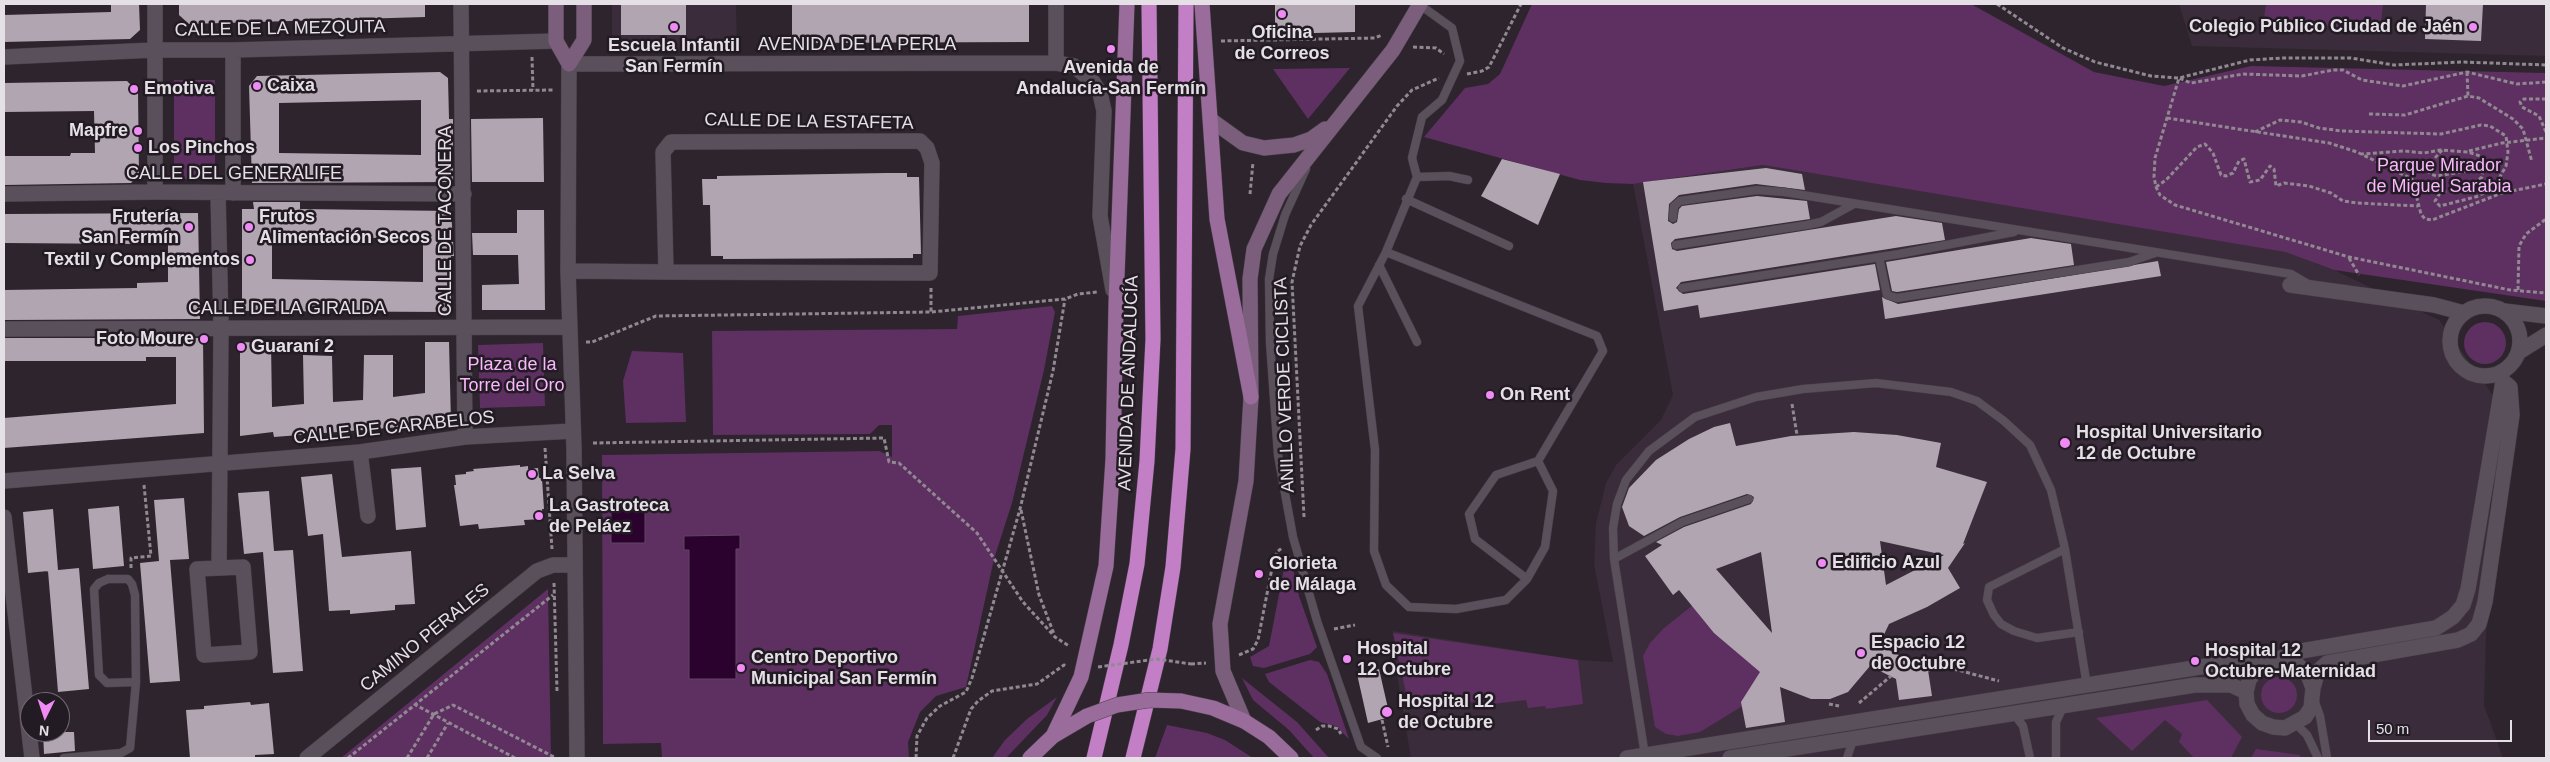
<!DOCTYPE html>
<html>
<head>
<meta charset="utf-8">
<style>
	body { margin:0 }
	#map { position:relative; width:2550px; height:762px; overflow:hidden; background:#2d242e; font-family:Helvetica,sans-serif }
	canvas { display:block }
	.frame { position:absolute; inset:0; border:5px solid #e5dfe6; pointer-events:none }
	.north { position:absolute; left:20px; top:692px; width:50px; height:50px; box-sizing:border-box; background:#231b24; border:1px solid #716972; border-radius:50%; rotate:184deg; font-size:14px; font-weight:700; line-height:20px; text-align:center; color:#e5dfe6 }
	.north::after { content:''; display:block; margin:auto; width:18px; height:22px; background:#f08bf6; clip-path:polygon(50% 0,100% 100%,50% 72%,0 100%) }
	.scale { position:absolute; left:2368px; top:720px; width:144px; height:22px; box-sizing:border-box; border:2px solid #e5dfe6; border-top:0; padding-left:6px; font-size:15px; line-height:18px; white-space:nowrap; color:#e5dfe6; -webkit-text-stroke:4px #231b24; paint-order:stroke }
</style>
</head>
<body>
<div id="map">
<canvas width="2550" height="762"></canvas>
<div class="frame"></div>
<div class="north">N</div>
<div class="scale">50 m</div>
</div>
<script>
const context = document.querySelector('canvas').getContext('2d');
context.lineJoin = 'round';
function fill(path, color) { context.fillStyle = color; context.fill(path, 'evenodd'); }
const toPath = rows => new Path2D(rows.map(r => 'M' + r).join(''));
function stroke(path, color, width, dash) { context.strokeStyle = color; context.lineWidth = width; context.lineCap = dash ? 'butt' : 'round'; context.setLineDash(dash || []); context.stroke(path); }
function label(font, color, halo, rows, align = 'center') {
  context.font = font + ' Helvetica,sans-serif'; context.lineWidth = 5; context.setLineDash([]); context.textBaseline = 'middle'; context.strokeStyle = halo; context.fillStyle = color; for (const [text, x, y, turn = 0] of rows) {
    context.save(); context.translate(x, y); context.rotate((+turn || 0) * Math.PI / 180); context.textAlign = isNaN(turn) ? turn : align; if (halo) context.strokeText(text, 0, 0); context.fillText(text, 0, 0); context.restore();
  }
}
const built = toPath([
	[612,4,736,4,737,51,612,51],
	[2179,4,2546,4,2546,56,2192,46],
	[1763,165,2285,252,2334,270,2439,320,2493,395,2484,705,2503,758,1411,758,1396,669,1393,631,1578,660,1613,662,1594,564,1596,523,1606,483,1616,465,1661,420,1673,395,1633,184]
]);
const green = toPath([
	[1532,4,1971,4,2094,72,2164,86,2251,66,2546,73,2546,301,2334,270,2285,252,1763,165,1633,184,1606,183,1580,180,1424,137,1465,88,1488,84,1500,74],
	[2266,4,2383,4,2380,33,2264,18],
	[1350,68,1308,119,1273,69],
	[174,80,215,80,215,179,174,179],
	[1052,306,1055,312,1044,370,1012,503,994,559,966,687,936,696,920,712,908,742,909,758,662,758,661,743,603,744,602,455,879,451,892,457,892,425,879,425,870,434,713,435,712,331,957,329,958,316],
	'2464 343a21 21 0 1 1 42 0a21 21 0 1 1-42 0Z',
	[543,343,545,406,480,408,478,345],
	[632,351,683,353,686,422,626,423,623,381],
	[1290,555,1299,596,1317,647,1310,654,1264,668,1253,666,1250,657,1269,646,1286,558],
	[548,589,551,758,341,758],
	[1704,596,1773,664,1749,702,1700,732,1678,736,1666,734,1655,727,1643,656,1650,643,1663,629],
	[1393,633,1578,660,1583,704,1546,709,1545,706,1528,708,1526,700,1493,704,1492,699,1423,709,1423,705,1409,707],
	[1310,660,1319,662,1327,674,1349,739,1336,726,1320,722,1269,682,1265,674],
	'2261 695a18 18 0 1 1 36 0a18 18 0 1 1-36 0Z',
	[1242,678,1297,722,1329,758,1314,758,1289,730,1253,700],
	[1057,697,1047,715,1006,758,992,758,1005,740,1027,719],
	[2207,700,2242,737,2231,758,2194,758,2179,742,2182,734,2165,720,2132,751,2096,718],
	[1167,725,1207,733,1225,740,1253,758,1155,758],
	[2256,749,2300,755,2300,758,2251,758]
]);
const water = toPath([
	[611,509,645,509,645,543,611,543,611,509],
	[740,535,740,549,736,549,736,679,689,679,689,550,684,550,684,536,740,535]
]);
const building = toPath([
	[111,4,139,4,140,30,130,39,4,42,4,15,111,12],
	[179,4,425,4,425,17,189,24,179,15],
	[621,4,686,4,686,35,621,35],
	[792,4,1029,4,1029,42,792,43],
	[1275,4,1355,4,1355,32,1275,34],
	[2426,4,2483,4,2481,41,2425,39],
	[440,72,448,78,449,119,453,119,453,182,252,183,249,86,257,76],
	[421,100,421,155,279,153,279,103],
	[127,81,138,92,139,175,131,183,4,185,4,156,70,156,71,153,95,153,94,111,4,112,4,83],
	[543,118,544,182,472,182,471,119],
	[1502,159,1560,174,1538,225,1481,196],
	[1766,168,1802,174,1805,190,1756,184,1679,195,1669,204,1668,221,1673,224,1677,222,1679,209,1682,206,1757,196,1807,201,1810,219,1675,239,1671,243,1672,249,1677,251,1896,216,1942,223,1945,240,1681,282,1676,288,1683,294,1875,264,1880,290,1700,318,1698,305,1664,311,1643,182],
	[886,173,907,173,907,177,919,177,921,254,913,254,913,258,723,259,723,256,711,256,710,205,703,205,702,179,717,179,717,176],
	[253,202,300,202,300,209,451,211,454,256,451,256,451,312,242,311,242,209,254,209],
	[272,238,423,238,423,282,272,279],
	[517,210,544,210,545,310,482,310,482,285,519,284,518,255,473,255,472,233,517,233],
	[198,213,200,319,4,320,4,290,137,288,137,283,168,282,168,240,135,240,136,244,4,243,4,214],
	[2031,238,2071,244,2074,265,1897,292,1892,291,1886,262],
	[2158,261,2161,276,1885,319,1882,297,1898,304],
	[4,338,203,338,204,433,4,448,4,418,176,404,176,357,146,357,146,361,4,361],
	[240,342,271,343,272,407,304,404,303,355,332,356,333,402,363,400,364,355,393,355,393,397,425,393,425,342,449,342,451,423,274,437,273,432,240,436],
	[1730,423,1736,446,1791,436,1854,432,1897,435,1941,443,1936,467,1987,482,1963,544,1965,543,1948,568,1960,588,1927,607,1889,624,1879,645,1928,670,1932,696,1899,700,1896,679,1870,666,1848,692,1830,699,1811,699,1780,687,1785,722,1746,728,1741,702,1760,672,1714,633,1679,590,1673,595,1645,556,1662,545,1656,542,1684,527,1751,504,1754,497,1747,494,1680,517,1644,536,1629,526,1622,507,1629,488,1656,460,1689,439,1714,427],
	[1880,541,1944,555,1886,585],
	[1761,552,1772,633,1716,569],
	[520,465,520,467,528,466,528,469,538,468,539,478,542,478,544,509,542,509,543,519,524,520,525,525,479,529,478,524,460,526,454,485,456,485,455,475,466,474,466,472,474,471,473,469],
	[421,467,426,527,396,530,391,469],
	[332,474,342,557,411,551,415,604,395,605,395,610,350,614,350,610,329,611,323,534,308,536,301,477],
	[269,491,274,551,293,550,303,671,273,673,263,552,244,554,238,493],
	[184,498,189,559,170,560,180,681,150,683,140,563,159,561,154,500],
	[119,506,124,566,93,569,88,509],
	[53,509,58,570,28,573,23,512],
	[79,568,89,689,58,692,48,571],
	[1379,669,1390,717,1368,723,1357,674],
	[250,702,251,705,269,703,274,754,255,755,255,758,190,758,186,710,204,709,204,706],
	[43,732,74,732,75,751,44,754]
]);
const path = toPath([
	[1997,4,2063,48,2095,62,2151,76,2179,78,2250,60,2283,58,2351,58,2394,65,2463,62,2546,65],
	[1221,41,1375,38,1382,35],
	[1413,47,1436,48,1444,54],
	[532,57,533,90],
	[2467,72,2468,96],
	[1467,74,1482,71,1489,67,1521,4],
	[2546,82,2517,84,2467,72,2403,86,2362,80,2343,70,2333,70,2302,76,2243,74,2191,83,2179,78,2155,158,2154,177,2156,187,2160,195,2175,205,2349,257,2510,290,2546,293],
	[477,91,553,90],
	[2546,99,2524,99,2520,102,2522,107,2539,116,2546,132],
	[2369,114,2405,115,2468,96,2479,98,2513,119,2523,129,2532,162],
	[2167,118,2329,143,2357,152,2412,179,2421,214,2425,219,2432,220,2502,193,2546,184],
	[2255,132,2280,120,2301,122,2319,128,2342,131,2441,134,2481,125,2490,126,2506,136,2508,152,2506,166,2496,184,2479,196,2440,206,2435,201,2440,193,2477,181,2482,177,2484,165,2480,156,2468,152,2440,150,2424,153,2404,151,2362,154],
	[2442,150,2427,167,2430,174,2437,176,2468,171,2483,165],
	[2469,151,2502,143,2546,138],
	[2156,187,2166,180,2197,147,2205,144,2213,153,2221,175,2226,176,2233,173,2239,161,2244,159,2250,182,2260,180,2270,166,2274,169,2276,186,2284,183,2309,186,2331,193,2343,201,2357,203,2418,206],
	[1250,194,1253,162],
	[2349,258,2359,275],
	[931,288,931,312],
	[2518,290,2519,246,2526,234,2546,219],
	[586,342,592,342,656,316,931,312,1065,299,1078,294,1097,292],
	[1792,404,1797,435],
	[593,443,884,438,889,462,899,463,977,533,1023,602,1055,637,1069,646],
	[545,448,552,549],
	[1021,510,1039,595,1054,634],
	[1304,517,1292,282,1300,246,1311,225,1397,106,1412,90,1439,78],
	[131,568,131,558,151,556,144,485],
	[554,583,557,691],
	[1334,629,1355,625],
	[1239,655,1253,649,1258,640,1273,563,1277,552,1283,547],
	[1191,664,1206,663],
	[1928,670,1946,667,1999,681],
	[1859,703,1891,676],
	[414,704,515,758],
	[1829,704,1839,706],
	[1382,720,1388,747],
	[1316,730,1322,726,1329,726,1338,729,1341,734],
	[348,758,553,595],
	[407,758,434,714,453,705,556,758],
	[427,758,448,723],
	[916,758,917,736,927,718,940,706,966,692,972,678,1020,509,1053,371,1065,299],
	[953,758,971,709,978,701,992,691,1037,684,1064,665,1067,666]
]);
const lane = toPath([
	[1306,169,1285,215,1273,254,1269,279,1270,342,1278,455,1293,537,1317,621,1361,747,1377,758],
	[1417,177,1412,158,1422,117,1442,100,1460,61,1452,28,1420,5],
	[1468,180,1449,176,1417,177,1386,252,1358,306,1375,450,1374,551,1386,585,1409,607,1456,609,1506,600,1527,579,1545,547,1553,491,1538,461],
	[1406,199,1509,246],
	[1673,218,1674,206,1680,201,1757,190,1784,192,2291,274,2308,284],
	[1676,245,1807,225,1821,222,1854,204],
	[1386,252,1597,336,1603,351,1538,461,1496,475,1469,514,1475,539,1527,579],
	[1879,257,1887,295,1897,298,2129,262,2155,253],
	[1379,265,1417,342],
	[1682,288,1899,254,2014,232],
	[2065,549,1989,587,1987,600,1994,615,2001,624,2014,631,2037,638,2079,632],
	[1614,559,1682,522,1749,499],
	[108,579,128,579,132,584,135,595,136,682,107,683,99,675,94,589,99,583,108,579],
	[2315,702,2320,716,2327,758],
	[2014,714,2023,726,2030,758],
	[2296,724,2307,735,2318,758],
	[1643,756,1644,749,1614,559,1613,528,1617,504,1626,480,1649,451,1695,417,1756,397,1803,389,1876,383,1951,392,1977,401,2004,421,2030,445,2051,490,2065,549,2087,686],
	[64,758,121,753,130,748,136,682],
	[1847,758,1853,740],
	[2056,758,2056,722,2064,705]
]);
const street = toPath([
	[461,4,465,437],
	[1056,4,1056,63],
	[4,57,154,50,233,50,556,41],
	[155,192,155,4],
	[218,193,221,326,219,568],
	[233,193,233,50],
	[4,194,155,192,464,194],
	[568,271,666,272,930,273,932,163,927,148,920,141,671,142,663,152,666,272],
	[2290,285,2434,305,2464,313],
	'2450 341a35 35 0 1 1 70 0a35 35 0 1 1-70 0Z',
	[2504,311,2546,316],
	[4,329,569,327],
	[2519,352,2546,335],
	[360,452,368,516],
	[4,481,360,452,465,437,573,431],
	[4,517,32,758],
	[243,567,250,652,204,655,197,569,243,567],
	[2271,661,2285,661,2298,665,2308,675,2313,688,2311,708,2305,717,2285,728,2273,727,2262,723,2253,715,2247,704,2246,692,2249,680,2256,670,2267,663,2271,661,2301,651,2436,628,2453,617,2463,605,2468,589,2503,381],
	[2313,688,2318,671,2327,663,2458,640,2471,634,2479,624,2485,602,2512,415,2510,387,2504,382],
	[307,758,537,571,553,565,575,565],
	[577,758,574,449,568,271,569,64,1056,63,1074,66,1093,82,1100,93,1104,111,1100,216,1113,290],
	[1627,758,2232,662,2267,663],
	[1730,758,2195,685,2231,685,2246,692]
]);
const secondary = toPath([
	[556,4,556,41,569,64],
	[569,64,584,40,584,4],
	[1211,120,1243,143,1264,148,1294,145,1311,139,1325,129],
	[1244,721,1223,671,1220,624,1246,481,1251,397,1250,279,1254,249,1279,194,1393,50,1420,4]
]);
const primary = toPath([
	[1202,4,1217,219,1251,397],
	[1181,701,1213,708,1244,721,1269,737,1291,758],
	[1053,736,1081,677,1106,566,1113,459,1116,304,1127,4],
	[1030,758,1053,736,1087,716]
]);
const highway = toPath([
	[1094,758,1121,645,1137,564,1147,461,1153,339,1149,4],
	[1133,758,1160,649,1173,567,1183,449,1186,4]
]);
const pathBridge = toPath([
	[1098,667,1157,659,1191,664]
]);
const primaryBridge = toPath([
	[1087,716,1117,705,1149,700,1181,701]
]);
const markers = [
	[1282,14,5,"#f08bf6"],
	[674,27,5,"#f08bf6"],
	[2473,27,5,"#f08bf6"],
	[1111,49,5,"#f08bf6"],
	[257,86,5,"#f08bf6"],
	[134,89,5,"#f08bf6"],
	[138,131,5,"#f08bf6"],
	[138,148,5,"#f08bf6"],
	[189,227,5,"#f08bf6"],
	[249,227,5,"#f08bf6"],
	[250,260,5,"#f08bf6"],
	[204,339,5,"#f08bf6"],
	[241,347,5,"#f08bf6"],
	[1490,395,5,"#f08bf6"],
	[2065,443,6,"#f08bf6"],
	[532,474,5,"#f08bf6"],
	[539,516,5,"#f08bf6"],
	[1822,563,5,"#f08bf6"],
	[1259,574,5,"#f08bf6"],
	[1861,653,5,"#f08bf6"],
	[1347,659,5,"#f08bf6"],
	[2195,661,5,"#f08bf6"],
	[741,668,5,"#f08bf6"],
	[1387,712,6,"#f08bf6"]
];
const poiNames = [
	["Colegio Público Ciudad de Jaén",2463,27,"right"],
	["Oficina",1282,33,"center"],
	["de Correos",1282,54,"center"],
	["Escuela Infantil",674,46,"center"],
	["San Fermín",674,67,"center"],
	["Avenida de",1111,68,"center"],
	["Andalucía-San Fermín",1111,89,"center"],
	["Caixa",267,86],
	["Emotiva",144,89],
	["Mapfre",128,131,"right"],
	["Los Pinchos",148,148],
	["Frutería",179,217,"right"],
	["San Fermín",179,238,"right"],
	["Frutos",259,217],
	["Alimentación Secos",259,238],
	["Textil y Complementos",240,260,"right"],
	["Foto Moure",194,339,"right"],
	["Guaraní 2",251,347],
	["On Rent",1500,395],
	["Hospital Universitario",2076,433],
	["12 de Octubre",2076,454],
	["La Selva",542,474],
	["La Gastroteca",549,506],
	["de Peláez",549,527],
	["Edificio Azul",1832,563],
	["Glorieta",1269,564],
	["de Málaga",1269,585],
	["Espacio 12",1871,643],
	["de Octubre",1871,664],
	["Hospital",1357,649],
	["12 Octubre",1357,670],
	["Hospital 12",2205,651],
	["Octubre-Maternidad",2205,672],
	["Centro Deportivo",751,658],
	["Municipal San Fermín",751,679],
	["Hospital 12",1398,702],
	["de Octubre",1398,723]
];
const streetNames = [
	["CALLE DE LA MEZQUITA",280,29,-1],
	["AVENIDA DE LA PERLA",857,45],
	["CALLE DE LA ESTAFETA",809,122,1],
	["CALLE DEL GENERALIFE",234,174],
	["CALLE DE TACONERA",446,221,-90],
	["CALLE DE LA GIRALDA",287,309],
	["AVENIDA DE ANDALUCÍA",1129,383,-88],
	["ANILLO VERDE CICLISTA",1285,385,-92],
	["CALLE DE CARABELOS",394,428,-6],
	["CAMINO PERALES",425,638,-39]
];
const parkNames = [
	["Parque Mirador",2439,166],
	["de Miguel Sarabia",2439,187],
	["Plaza de la",512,365],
	["Torre del Oro",512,386]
];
fill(built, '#3a2c3a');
fill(green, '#5e2f61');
fill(water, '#2b022e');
stroke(water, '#634465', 1);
fill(building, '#b1a5b1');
stroke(lane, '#473f48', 9);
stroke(street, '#473f48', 16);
stroke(secondary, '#473f48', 16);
stroke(primary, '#473f48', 16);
stroke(highway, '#473f48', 16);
stroke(path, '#908991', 3, [4, 2.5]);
stroke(lane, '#5a505b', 8);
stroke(street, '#5a505b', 15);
stroke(secondary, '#7a5e7b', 15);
stroke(primary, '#996c9b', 15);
stroke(highway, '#c37fc6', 15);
stroke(primaryBridge, '#473f48', 16, []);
stroke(pathBridge, '#908991', 3, [4, 2.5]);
stroke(primaryBridge, '#996c9b', 15);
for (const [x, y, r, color] of markers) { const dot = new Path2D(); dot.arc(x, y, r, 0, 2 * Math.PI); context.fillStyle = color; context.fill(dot); stroke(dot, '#231b24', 2); }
label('bold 18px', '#e5dfe6', '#231b24', poiNames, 'left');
label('18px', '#e5dfe6', '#231b24', streetNames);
label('18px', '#f9b8fc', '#231b24', parkNames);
</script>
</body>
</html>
